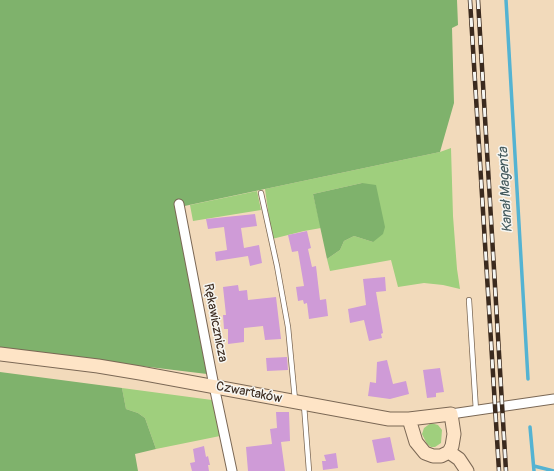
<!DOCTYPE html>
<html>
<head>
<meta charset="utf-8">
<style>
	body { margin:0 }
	canvas { display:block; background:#f2dabb }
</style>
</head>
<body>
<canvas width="554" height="471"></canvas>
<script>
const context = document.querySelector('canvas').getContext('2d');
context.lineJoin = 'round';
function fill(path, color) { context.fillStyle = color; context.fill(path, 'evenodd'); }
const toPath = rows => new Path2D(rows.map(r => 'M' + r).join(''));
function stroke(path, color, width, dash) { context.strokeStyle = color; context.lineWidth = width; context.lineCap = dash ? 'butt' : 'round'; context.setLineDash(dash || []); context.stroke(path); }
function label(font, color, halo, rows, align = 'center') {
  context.font = font + ' Pangolin,sans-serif'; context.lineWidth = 3; context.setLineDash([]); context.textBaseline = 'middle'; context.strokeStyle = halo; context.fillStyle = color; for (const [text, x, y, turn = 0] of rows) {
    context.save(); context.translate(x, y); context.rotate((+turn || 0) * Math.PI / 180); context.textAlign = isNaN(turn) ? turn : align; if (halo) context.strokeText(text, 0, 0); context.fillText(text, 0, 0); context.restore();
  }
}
const green = toPath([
	[451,148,453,216,457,269,460,289,443,285,424,283,398,287,391,260,330,271,327,259,340,250,344,241,354,236,373,242,362,183,313,194,321,228,304,231,272,239,265,189,440,152],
	[257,191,261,210,193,221,190,205],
	[122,388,212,400,220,436,156,449,145,418,138,413,126,409],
	[431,423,438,425,442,430,441,443,435,447,431,447,427,444,422,434,424,428]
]);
const forest = toPath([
	[0,0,457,0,458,25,452,28,454,103,440,152,175,208,207,374,0,349],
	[362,183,376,185,385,227,383,234,373,242,354,236,344,241,340,250,327,259,313,194],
	[0,372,122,388,126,409,138,413,145,418,156,449,135,454,138,471,0,471]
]);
const stream = toPath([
	[506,0,528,379],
	[530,427,534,471],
	[534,466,554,471]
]);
const building = toPath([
	[255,214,257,226,241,228,244,248,259,245,262,263,250,266,248,256,216,261,215,252,227,250,224,227,208,229,206,219],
	[307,231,311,248,308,249,312,267,316,266,320,300,326,299,328,316,309,319,307,303,304,304,303,300,298,301,296,287,304,286,298,251,292,252,288,235],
	[385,277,386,291,376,292,383,333,381,334,382,338,369,341,364,320,350,323,348,309,366,305,363,279],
	[238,285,239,291,247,290,248,300,276,297,281,339,265,340,263,326,244,328,244,342,228,344,228,329,224,329,223,315,226,315,223,287],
	[287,357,288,370,267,371,266,358],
	[387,360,393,384,406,381,409,394,390,399,368,396,370,382,376,383,377,362],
	[440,368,444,392,436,393,436,397,427,398,423,370],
	[276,412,289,412,290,441,281,442,285,471,248,471,246,447,272,444,270,429,277,428],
	[390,437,395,460,377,463,372,440],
	[204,446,206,457,208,456,210,465,208,465,209,471,192,471,190,463,195,462,193,449],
	[336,453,338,468,323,470,322,461,326,461,324,455]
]);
const lane = toPath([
	[261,193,277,266,288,327,295,400],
	[469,300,476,411],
	[304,405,309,471]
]);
const street = toPath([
	[179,204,214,386,232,471],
	[451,414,554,399]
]);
const secondary = toPath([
	[0,354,98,366,140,373,389,419,409,419,451,414,454,434,452,446,449,452,441,456,433,456,425,453,416,442,409,419],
	[449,452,459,459,467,471]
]);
const rail = toPath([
	[470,0,499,471],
	[478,0,506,471]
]);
const streetNames = [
	["Rękawicznicza",215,323,79],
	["Czwartaków",249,393,11]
];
const waterNames = [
	["Kanał Magenta",506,190,-93]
];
fill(green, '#9fcf7d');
fill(forest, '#7fb26c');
stroke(stream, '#54b3d2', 3.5);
fill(building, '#cf9bd7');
stroke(lane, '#7b6855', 6);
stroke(street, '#7b6855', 11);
stroke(secondary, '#7b6855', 15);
stroke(lane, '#fff', 4.5);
stroke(street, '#fff', 9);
stroke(secondary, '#fee4c6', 13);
stroke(rail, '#3b2a1e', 4.5);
stroke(rail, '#f6f6f2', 3, [9]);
label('13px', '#3b2a1e', '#f6f6f2', streetNames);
label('italic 14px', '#445a5d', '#f6f6f2', waterNames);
</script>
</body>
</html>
